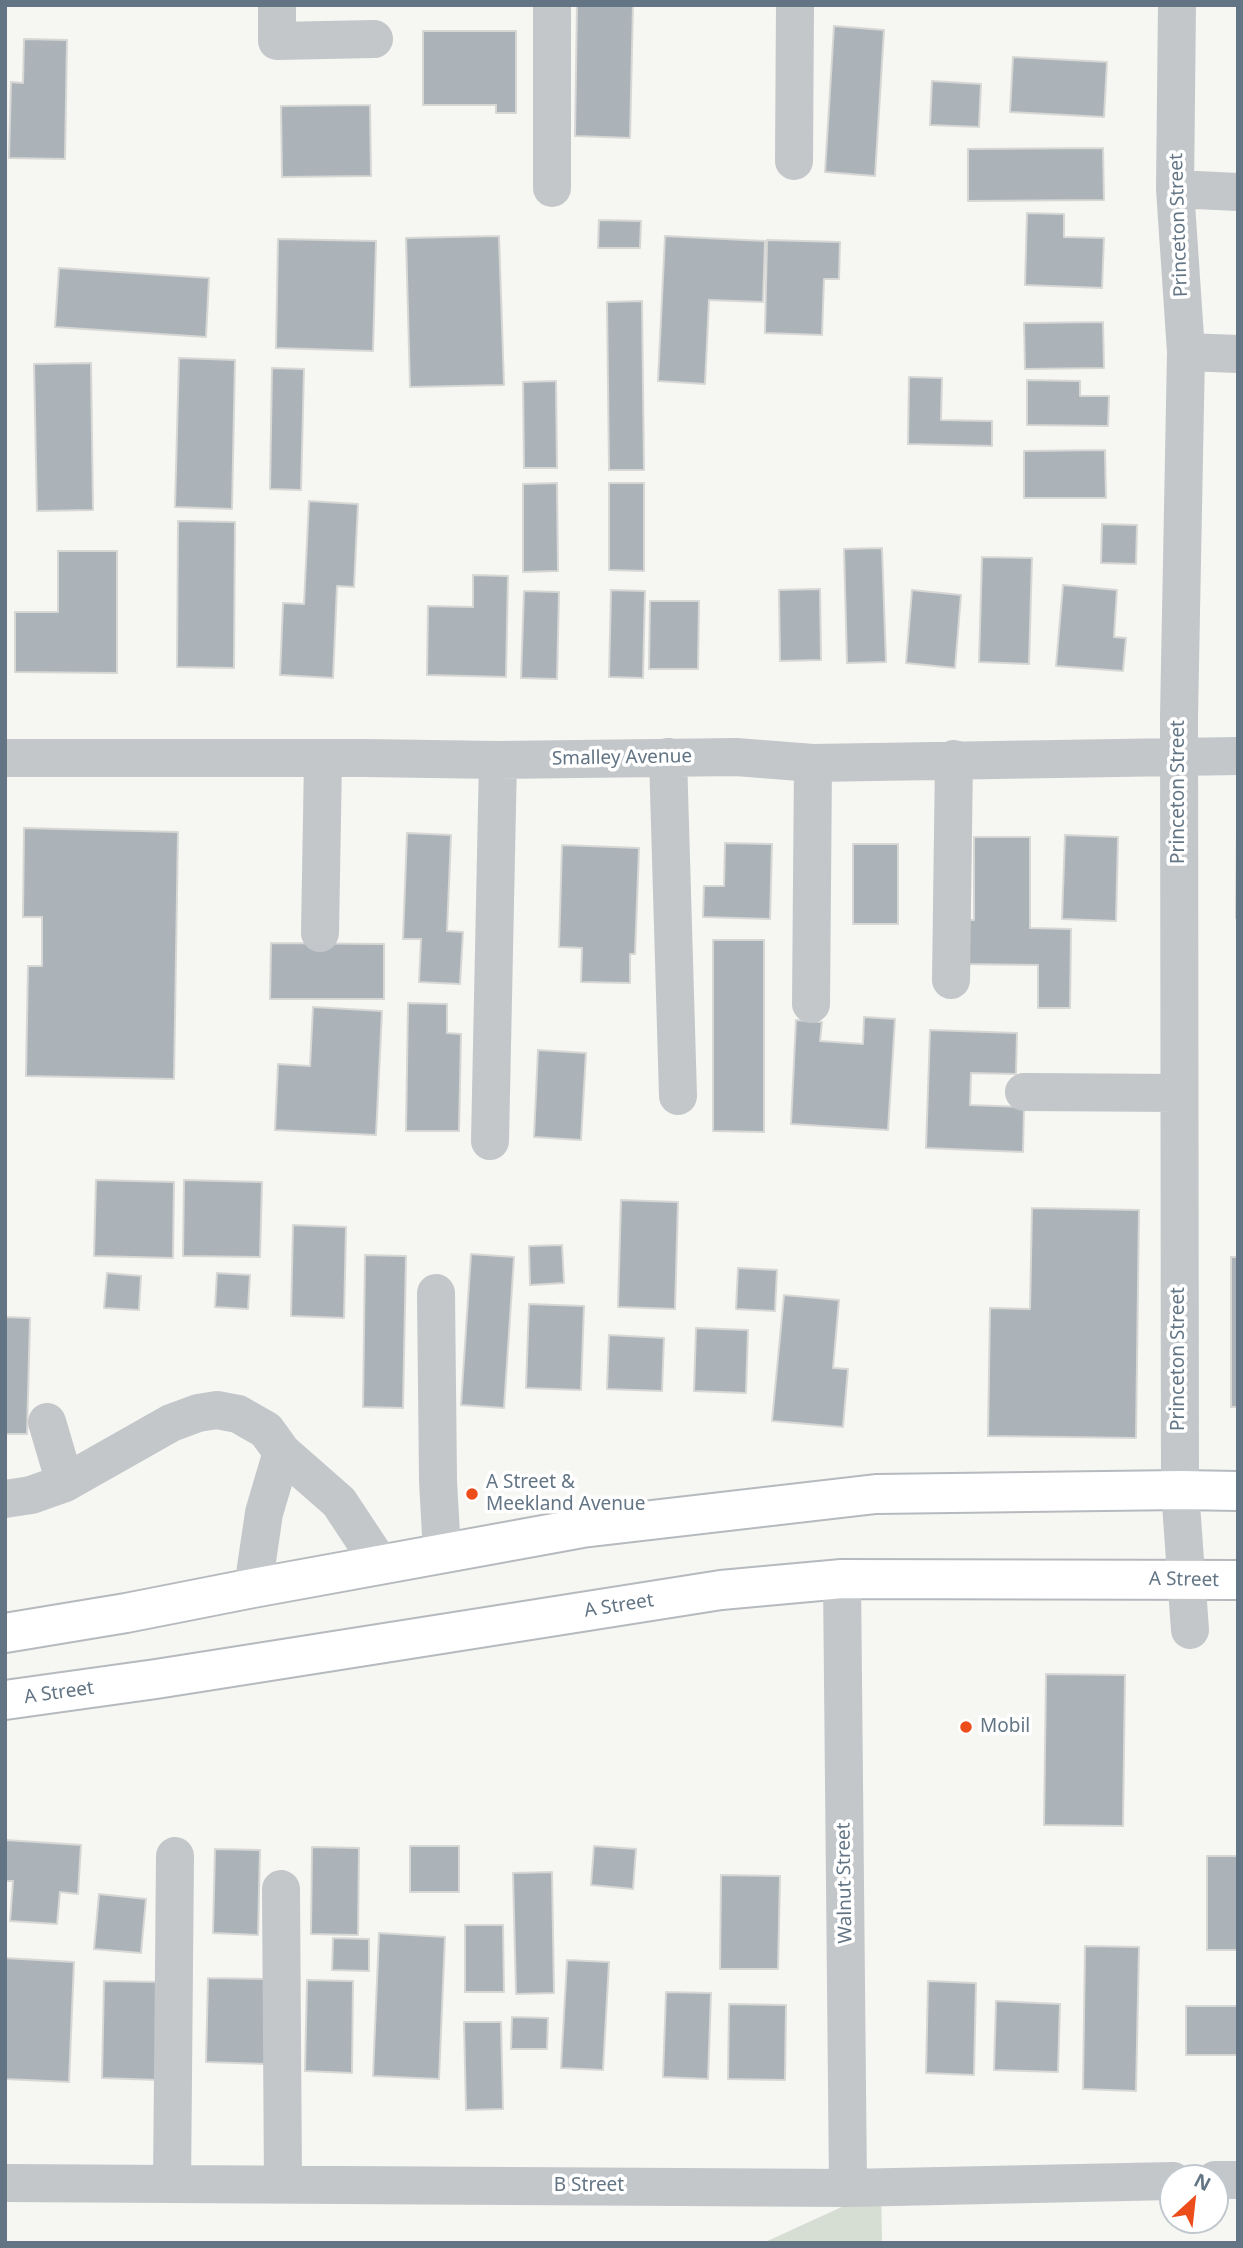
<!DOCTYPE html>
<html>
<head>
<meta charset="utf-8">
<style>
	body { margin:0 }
	#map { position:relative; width:1243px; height:2248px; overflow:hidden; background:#f6f6f2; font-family:"Noto Sans",sans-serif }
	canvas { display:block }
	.frame { position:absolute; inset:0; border:7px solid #637585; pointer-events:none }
	.north { position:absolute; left:1159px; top:2164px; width:70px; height:70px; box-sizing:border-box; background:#fff; border:2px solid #c1c8ce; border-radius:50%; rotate:27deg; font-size:19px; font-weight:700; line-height:28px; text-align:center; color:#637585 }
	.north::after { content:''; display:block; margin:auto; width:24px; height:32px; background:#ed4d1b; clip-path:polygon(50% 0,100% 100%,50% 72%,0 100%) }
</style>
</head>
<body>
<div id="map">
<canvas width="1243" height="2248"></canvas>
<div class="frame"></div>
<div class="north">N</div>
</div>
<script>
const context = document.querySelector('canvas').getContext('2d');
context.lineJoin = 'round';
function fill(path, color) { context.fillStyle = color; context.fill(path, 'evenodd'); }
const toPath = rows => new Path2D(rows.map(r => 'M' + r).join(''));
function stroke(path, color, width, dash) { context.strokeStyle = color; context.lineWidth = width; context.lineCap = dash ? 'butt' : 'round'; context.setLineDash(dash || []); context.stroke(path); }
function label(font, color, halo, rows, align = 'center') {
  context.font = font + ' "Noto Sans",sans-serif'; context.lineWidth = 7; context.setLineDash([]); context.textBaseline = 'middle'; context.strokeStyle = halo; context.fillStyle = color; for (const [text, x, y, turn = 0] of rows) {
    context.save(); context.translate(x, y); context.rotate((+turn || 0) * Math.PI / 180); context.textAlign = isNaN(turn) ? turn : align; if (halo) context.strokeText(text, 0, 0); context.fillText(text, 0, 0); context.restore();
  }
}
const green = toPath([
	[881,2189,882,2243,763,2243]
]);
const building = toPath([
	[577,5,633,5,630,138,575,136,577,5],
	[834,26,884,30,875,176,825,172,834,26],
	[423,31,516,31,516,113,496,113,496,105,423,105,423,31],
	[24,39,67,40,65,159,9,158,11,82,23,83,24,39],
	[1013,57,1107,62,1104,117,1010,112,1013,57],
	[932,81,981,84,979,127,930,125,932,81],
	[370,105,371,176,282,177,281,106,370,105],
	[1103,148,1104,200,968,201,968,149,1103,148],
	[1027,213,1064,214,1064,237,1104,238,1102,288,1025,285,1027,213],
	[599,220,641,221,640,248,598,248,599,220],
	[499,236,504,385,410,387,406,238,499,236],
	[665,236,765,241,763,302,709,300,705,384,658,381,665,236],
	[278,239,376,241,373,351,276,348,278,239],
	[767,240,840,242,839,279,824,279,822,335,765,333,767,240],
	[59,268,209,278,206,337,55,327,59,268],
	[642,301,644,470,609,470,607,302,642,301],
	[1103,322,1104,368,1025,369,1024,323,1103,322],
	[179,358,235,360,232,509,175,507,179,358],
	[91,363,93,510,37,511,34,364,91,363],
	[272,368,304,369,301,490,270,489,272,368],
	[909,377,942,378,941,420,992,421,992,446,908,444,909,377],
	[1027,380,1080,381,1080,396,1109,396,1108,426,1027,425,1027,380],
	[556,381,557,468,524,468,523,382,556,381],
	[1105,450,1106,498,1024,498,1024,451,1105,450],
	[557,483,558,571,523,572,523,484,557,483],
	[609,483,644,483,644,571,609,570,609,483],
	[309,501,358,504,354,587,337,586,333,678,280,675,283,603,304,604,309,501],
	[178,521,235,522,234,668,177,667,178,521],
	[1102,524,1137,525,1136,564,1101,563,1102,524],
	[882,548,886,662,847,663,844,549,882,548],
	[58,551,117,551,117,673,15,672,15,612,58,612,58,551],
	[982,557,1032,558,1029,664,979,662,982,557],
	[473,575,508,576,506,677,427,675,428,606,473,607,473,575],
	[1063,585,1117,590,1114,637,1126,638,1123,671,1056,666,1063,585],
	[820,589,821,660,780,661,779,590,820,589],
	[611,590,645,591,643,678,609,677,611,590],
	[912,590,961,595,955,668,906,663,912,590],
	[524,591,559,592,557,679,521,678,524,591],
	[650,601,699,601,698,669,649,669,650,601],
	[24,828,178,832,174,1079,26,1076,28,966,42,966,42,917,23,917,24,828],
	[1237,830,1238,830,1238,918,1236,918,1237,830],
	[407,833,451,835,447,931,463,932,460,984,419,982,421,939,403,939,407,833],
	[1065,835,1118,837,1116,921,1062,919,1065,835],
	[974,837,1030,837,1030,928,1071,929,1070,1008,1038,1008,1038,965,960,964,960,920,974,920,974,837],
	[725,843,772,844,770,919,703,917,704,886,724,886,725,843],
	[853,844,898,844,898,924,853,924,853,844],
	[562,845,639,848,635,954,630,954,630,983,581,982,582,948,559,947,562,845],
	[713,940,764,940,764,1132,713,1131,713,940],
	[271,943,384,944,384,999,270,999,271,943],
	[408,1003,447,1004,447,1033,461,1034,459,1131,406,1131,408,1003],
	[313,1007,382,1011,376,1135,275,1130,278,1064,310,1066,313,1007],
	[864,1017,895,1019,888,1130,791,1124,796,1020,822,1022,820,1041,863,1044,864,1017],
	[930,1030,1017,1033,1016,1074,971,1073,970,1105,1024,1107,1023,1152,926,1148,930,1030],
	[538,1050,586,1053,581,1140,534,1137,538,1050],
	[96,1180,174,1182,173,1258,94,1256,96,1180],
	[184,1180,262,1182,260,1257,183,1256,184,1180],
	[621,1200,678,1202,675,1309,618,1307,621,1200],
	[1032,1208,1139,1210,1136,1438,988,1436,990,1308,1030,1309,1032,1208],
	[293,1225,346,1227,344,1318,291,1316,293,1225],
	[562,1245,564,1283,530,1285,529,1246,562,1245],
	[471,1254,514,1257,504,1408,461,1405,471,1254],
	[1238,1254,1238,1407,1231,1407,1231,1257,1238,1257,1238,1254],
	[365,1255,406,1256,403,1408,363,1407,365,1255],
	[738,1268,777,1270,775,1311,736,1309,738,1268],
	[107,1273,141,1276,139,1310,104,1308,107,1273],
	[217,1273,250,1275,248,1309,215,1307,217,1273],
	[784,1295,839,1300,833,1368,848,1369,843,1427,772,1421,784,1295],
	[529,1304,584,1306,581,1390,526,1388,529,1304],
	[5,1317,30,1318,27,1434,5,1434,5,1317],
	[696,1328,748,1330,746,1393,694,1391,696,1328],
	[609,1335,664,1338,662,1391,607,1389,609,1335],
	[1046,1674,1125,1675,1123,1826,1044,1825,1046,1674],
	[5,1840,81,1845,78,1894,60,1892,57,1924,10,1921,13,1881,5,1881,5,1840],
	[410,1846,459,1846,459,1892,410,1892,410,1846],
	[594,1846,636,1849,633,1889,591,1885,594,1846],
	[312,1847,359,1848,358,1935,311,1934,312,1847],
	[215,1849,260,1850,258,1935,213,1933,215,1849],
	[1207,1856,1238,1856,1238,1950,1207,1950,1207,1856],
	[552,1872,554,1993,516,1994,513,1873,552,1872],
	[721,1875,780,1876,778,1969,720,1969,721,1875],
	[99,1894,146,1899,141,1953,94,1949,99,1894],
	[465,1925,503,1925,504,1992,465,1992,465,1925],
	[379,1933,445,1937,439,2079,373,2076,379,1933],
	[333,1938,369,1939,369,1971,332,1970,333,1938],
	[1085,1946,1139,1947,1136,2091,1083,2089,1085,1946],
	[5,1958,74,1962,69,2082,5,2079,5,1958],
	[567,1960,609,1962,603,2070,561,2068,567,1960],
	[208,1978,268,1979,267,2064,206,2062,208,1978],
	[307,1980,353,1981,352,2073,305,2071,307,1980],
	[104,1981,160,1982,158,2080,102,2078,104,1981],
	[928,1981,976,1983,974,2075,926,2073,928,1981],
	[666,1992,711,1993,708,2079,663,2077,666,1992],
	[996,2001,1060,2004,1058,2072,994,2070,996,2001],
	[729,2004,786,2005,785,2080,728,2079,729,2004],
	[1186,2006,1238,2006,1238,2055,1186,2055,1186,2006],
	[512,2017,548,2018,547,2049,511,2049,512,2017],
	[464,2022,501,2022,503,2109,466,2110,464,2022]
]);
const minor = toPath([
	[277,5,277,41,374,39],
	[1177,5,1175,189,1186,352,1179,717,1180,1490,1190,1630],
	[794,161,795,5],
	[552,188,552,5],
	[1175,189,1238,192],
	[1186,352,1238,354],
	[668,757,678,1096],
	[5,758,365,758,498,760,736,757,813,763,1238,756],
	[320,933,323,759],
	[951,980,954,759],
	[811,1004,813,763],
	[1024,1092,1179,1093],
	[490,1141,498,760],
	[436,1293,438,1481,442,1553],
	[47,1422,65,1483],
	[5,1499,31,1495,65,1483,171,1423,198,1413,217,1410,238,1414,266,1430,282,1452,339,1502,380,1564],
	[842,1579,848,2188],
	[253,1588,264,1513,282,1452],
	[281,1889,283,2184],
	[1215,2180,1238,2180],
	[5,2183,848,2188,1173,2181],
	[172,2184,175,1856]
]);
const major = toPath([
	[5,1633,126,1613,253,1588,582,1528,876,1494,1180,1490,1238,1491],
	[5,1700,156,1679,721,1590,842,1579,1238,1580]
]);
const markers = [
	[472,1494,7,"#ed4d1b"],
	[966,1727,7,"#ed4d1b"]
];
const streetNames = [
	["Princeton Street",1179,225,-92],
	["Smalley Avenue",622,758,-1],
	["Princeton Street",1179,792,-90],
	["Princeton Street",1179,1359,-90],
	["A Street",1184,1580,1],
	["A Street",619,1606,-9],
	["A Street",59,1693,-8],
	["Walnut Street",845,1883,-91],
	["B Street",589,2186]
];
const poiNames = [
	["A Street &",486,1483],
	["Meekland Avenue",486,1505],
	["Mobil",980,1727]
];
fill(green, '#d6ddd3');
fill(building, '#abb3b9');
stroke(building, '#d7d7d5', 2);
stroke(major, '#b6babe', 42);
stroke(minor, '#c3c7ca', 38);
stroke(major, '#fff', 38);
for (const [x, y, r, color] of markers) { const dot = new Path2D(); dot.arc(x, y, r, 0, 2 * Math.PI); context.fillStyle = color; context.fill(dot); stroke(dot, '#fff', 2.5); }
label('19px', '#637585', '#fff', streetNames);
label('19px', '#637585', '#fff', poiNames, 'left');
</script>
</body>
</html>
